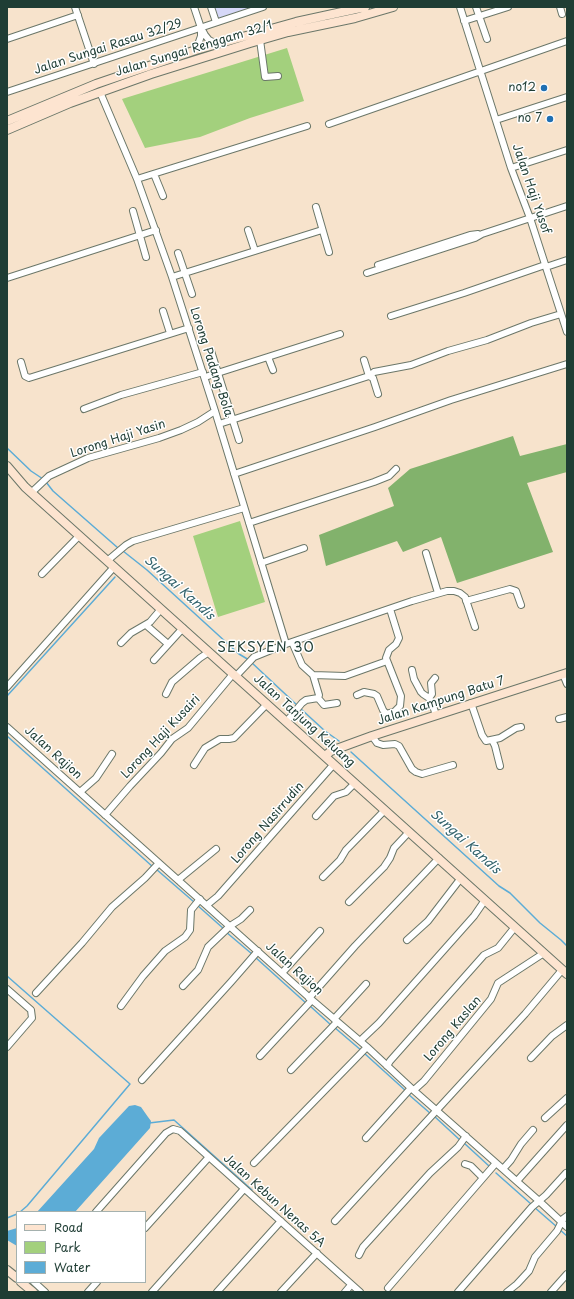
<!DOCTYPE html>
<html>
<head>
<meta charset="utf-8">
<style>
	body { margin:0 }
	#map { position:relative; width:574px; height:1299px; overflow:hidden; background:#f7e3cc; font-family:"Playpen Sans",sans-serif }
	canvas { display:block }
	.frame { position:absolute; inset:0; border:8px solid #1f3d34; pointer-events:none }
	.legend { position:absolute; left:16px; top:1211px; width:130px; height:72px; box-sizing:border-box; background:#fff; border:1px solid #a5b1ae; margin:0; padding:5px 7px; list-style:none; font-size:12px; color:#1f3d34 }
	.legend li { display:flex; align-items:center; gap:8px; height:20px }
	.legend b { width:20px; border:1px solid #a5b1ae }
</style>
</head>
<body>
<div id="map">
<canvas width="574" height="1299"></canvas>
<div class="frame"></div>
<ul class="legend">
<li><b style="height:5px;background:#fde4d0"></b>Road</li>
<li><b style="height:11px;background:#a3d07d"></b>Park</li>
<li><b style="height:11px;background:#5cacd6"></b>Water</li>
</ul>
</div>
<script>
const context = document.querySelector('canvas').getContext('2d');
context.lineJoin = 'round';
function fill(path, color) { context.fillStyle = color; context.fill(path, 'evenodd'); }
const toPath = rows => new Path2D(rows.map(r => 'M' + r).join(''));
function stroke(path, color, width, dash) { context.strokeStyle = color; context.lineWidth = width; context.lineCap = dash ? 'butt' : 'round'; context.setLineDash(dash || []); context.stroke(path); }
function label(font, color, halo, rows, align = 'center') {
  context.font = font + ' "Playpen Sans",sans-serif'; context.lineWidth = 3; context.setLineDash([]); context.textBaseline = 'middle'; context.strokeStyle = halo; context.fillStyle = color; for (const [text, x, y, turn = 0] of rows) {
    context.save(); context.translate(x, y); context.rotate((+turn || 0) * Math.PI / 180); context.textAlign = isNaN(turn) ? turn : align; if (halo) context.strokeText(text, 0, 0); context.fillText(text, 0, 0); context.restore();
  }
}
const built = toPath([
	[214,7,255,7,218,19]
]);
const green = toPath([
	[287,48,304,101,250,118,200,137,145,148,122,99],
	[240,521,265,602,218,617,193,536]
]);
const forest = toPath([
	[513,436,520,456,567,444,567,472,527,483,553,552,457,583,441,537,403,552,397,541,326,566,319,535,394,506,388,488,410,469]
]);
const water = toPath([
	[135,1105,141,1107,148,1117,151,1121,150,1128,75,1212,37,1212,94,1149,99,1138,129,1106],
	[17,1228,17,1246,7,1240,7,1231]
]);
const stream = toPath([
	[7,448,31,471,43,479],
	[46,482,53,491,118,548],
	[123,551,147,570,239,654,249,660],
	[251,662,298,706],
	[7,696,115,577],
	[301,709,325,731,339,741],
	[7,736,153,867],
	[351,752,499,886,510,893,540,923,561,940,567,946],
	[156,869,194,902],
	[197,905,224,929],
	[226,932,252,954],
	[255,957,307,1004],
	[7,976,130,1084,27,1206,20,1212],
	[310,1006,331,1025],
	[334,1027,362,1051],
	[364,1053,406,1091],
	[408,1094,431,1114],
	[434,1116,461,1141],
	[149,1123,174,1120,252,1190],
	[464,1143,489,1166],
	[496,1173,531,1204],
	[534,1207,557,1227],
	[7,1218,17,1214],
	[559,1229,567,1236]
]);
const street = toPath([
	[75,7,94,64],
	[194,7,201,28,205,35,209,40,217,44],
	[211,7,216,22],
	[460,7,511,168,530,218,567,332],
	[476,7,487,39],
	[560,7,562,14],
	[464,21,508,7],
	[7,39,78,15],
	[260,40,265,77,278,76],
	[196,50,201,36,201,29],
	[7,92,263,7],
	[100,92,137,179,172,277,215,411,286,644],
	[496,120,567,97],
	[329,124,567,41],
	[511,168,567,150],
	[154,174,163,196],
	[137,179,307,126],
	[316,207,329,252],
	[133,211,146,257],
	[248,230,255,251],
	[178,253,192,294],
	[378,265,470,235,478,234],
	[546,267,567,260],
	[367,273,475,238,482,234,567,206],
	[172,277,322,230],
	[7,278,156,230],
	[163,311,170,333],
	[391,316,464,293,545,265],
	[211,351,239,440],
	[268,357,273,370],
	[364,360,369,376,373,378,378,394],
	[21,362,25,376,29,378,189,328],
	[205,377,340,334],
	[84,409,121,395,203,372],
	[219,424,369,376,374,372,411,365,448,351,487,340,531,323,561,314],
	[234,474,375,427,451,400,567,364],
	[31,493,49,476,88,458,159,438,181,430,198,422,215,411],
	[249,523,374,482,389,476,396,469],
	[426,553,438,593],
	[107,561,126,545,133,541,244,508],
	[261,563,304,548],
	[42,574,79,536],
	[466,601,510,589,516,591,521,605],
	[146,625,168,644],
	[292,642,302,665,313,675,345,676,387,661],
	[121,643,131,633,150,622,161,609],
	[154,660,183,628],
	[412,670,414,679,421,692,423,694,429,698,432,703,436,715],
	[563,674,567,684],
	[236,676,254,657,286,644,412,601,447,591,454,591,460,593,465,597,475,627],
	[7,687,114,567],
	[166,694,172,682,200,658,209,652],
	[357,695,364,692,374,694,377,696,383,710,386,714,394,712,400,706,401,696,386,658,389,650,396,644,399,638,390,609],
	[318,698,324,705,337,703],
	[429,698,432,694,431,683,435,678],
	[471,703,482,735,486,741,500,738,516,728,521,727],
	[559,719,567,717],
	[287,721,302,703,306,700,318,698,319,695,313,675],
	[7,727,312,1000,367,1047,411,1088,538,1200,567,1227],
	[372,736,377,743,383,745,395,744,399,746,412,769,416,772,422,774,453,765],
	[492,740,495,746,500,766],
	[194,765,205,748,220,739,229,739,234,738,267,704],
	[80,792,96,778,112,754],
	[105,815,130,786,161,753,172,739,188,728,233,674],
	[316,816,334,796,346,792,355,783],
	[323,877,340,860,346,850,385,810],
	[178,880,216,849],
	[349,902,384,867,390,858,394,848,409,832],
	[207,905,218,896,334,764],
	[407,940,428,921,461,878],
	[282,973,320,931],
	[183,986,198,970,208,947,230,926,241,919,250,910],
	[7,989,31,1010,32,1018,7,1047],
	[36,993,82,943,112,907,145,878,159,863],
	[309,998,355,946,439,858],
	[121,1006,143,976,165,951,185,937,190,930,191,910,200,899],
	[334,1019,366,984],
	[360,1041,379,1023,474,916,485,900],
	[260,1056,312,1000],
	[531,1058,552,1036,567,1025],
	[387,1066,390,1061,484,955,498,948,515,927],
	[291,1070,337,1022],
	[142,1080,231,982,258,951],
	[414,1090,424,1081,491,999,498,983,544,953],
	[545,1118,567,1098],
	[366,1138,411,1088],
	[254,1163,367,1047],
	[465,1164,471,1166,483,1178],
	[503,1169,511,1160,521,1144,533,1130],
	[517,1181,567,1125],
	[96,1212,166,1133,173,1129,180,1131,360,1292],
	[335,1221,525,1014,562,970],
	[145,1228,209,1157],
	[359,1255,363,1247,373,1236,430,1173,458,1147,466,1136],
	[34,1282,45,1292],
	[388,1288,496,1163],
	[88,1292,97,1282],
	[152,1292,244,1189],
	[217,1292,281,1221],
	[281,1292,317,1253],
	[345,1292,351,1285],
	[458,1292,532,1207,546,1195,566,1173],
	[507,1292,517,1284,529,1271,535,1257,557,1231,563,1219,567,1216],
	[551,1292,567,1274]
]);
const secondary = toPath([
	[7,121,96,84,196,50,296,22,365,7],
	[7,130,70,103,151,74,250,43,288,32,355,18,393,7],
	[7,466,25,487,567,974],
	[325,756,331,751,372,736,567,673],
	[7,1270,17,1278],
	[21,1282,33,1292]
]);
const markers = [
	[544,88,4,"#1f6fb2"],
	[550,119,4,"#1f6fb2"]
];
const streetNames = [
	["Jalan Sungai Rasau 32/29",108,47,-18],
	["Jalan Sungai Renggam 32/1",194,49,-17],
	["Jalan Haji Yusof",531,189,71],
	["Lorong Padang Bola",211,362,72],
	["Lorong Haji Yasin",118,439,-18],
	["Jalan Kampung Batu 7",441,701,-18],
	["Jalan Tanjung Keluang",304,721,42],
	["Lorong Haji Kusairi",161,737,-47],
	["Jalan Rajion",53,753,42],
	["Lorong Nasirrudin",268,823,-49],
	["Jalan Rajion",294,969,42],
	["Lorong Kaslan",453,1029,-50],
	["Jalan Kebun Nenas 5A",274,1201,42]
];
const poiNames = [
	["no12",536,88],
	["no 7",542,119]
];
const waterNames = [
	["Sungai Kandis",179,588,42],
	["Sungai Kandis",465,842,42]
];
const quarterNames = [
	["SEKSYEN 30",266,648]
];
fill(built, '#d6d8f8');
fill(green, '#a3d07d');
fill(forest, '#82b26c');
fill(water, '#5cacd6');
stroke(stream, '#5cacd6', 1.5);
stroke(street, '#6b7769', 8);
stroke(secondary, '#6b7769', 10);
stroke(street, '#fff', 6);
stroke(secondary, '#fde4d0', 8);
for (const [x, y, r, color] of markers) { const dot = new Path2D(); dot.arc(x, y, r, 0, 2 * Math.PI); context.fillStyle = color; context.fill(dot); stroke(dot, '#fff', 1.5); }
label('12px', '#1f3d34', '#fff', streetNames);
label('12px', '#1f3d34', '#fff', poiNames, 'right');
label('italic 13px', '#34646d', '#fff', waterNames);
context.letterSpacing = '1px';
label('14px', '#1f3d34', '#fff', quarterNames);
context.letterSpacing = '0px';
</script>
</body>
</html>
